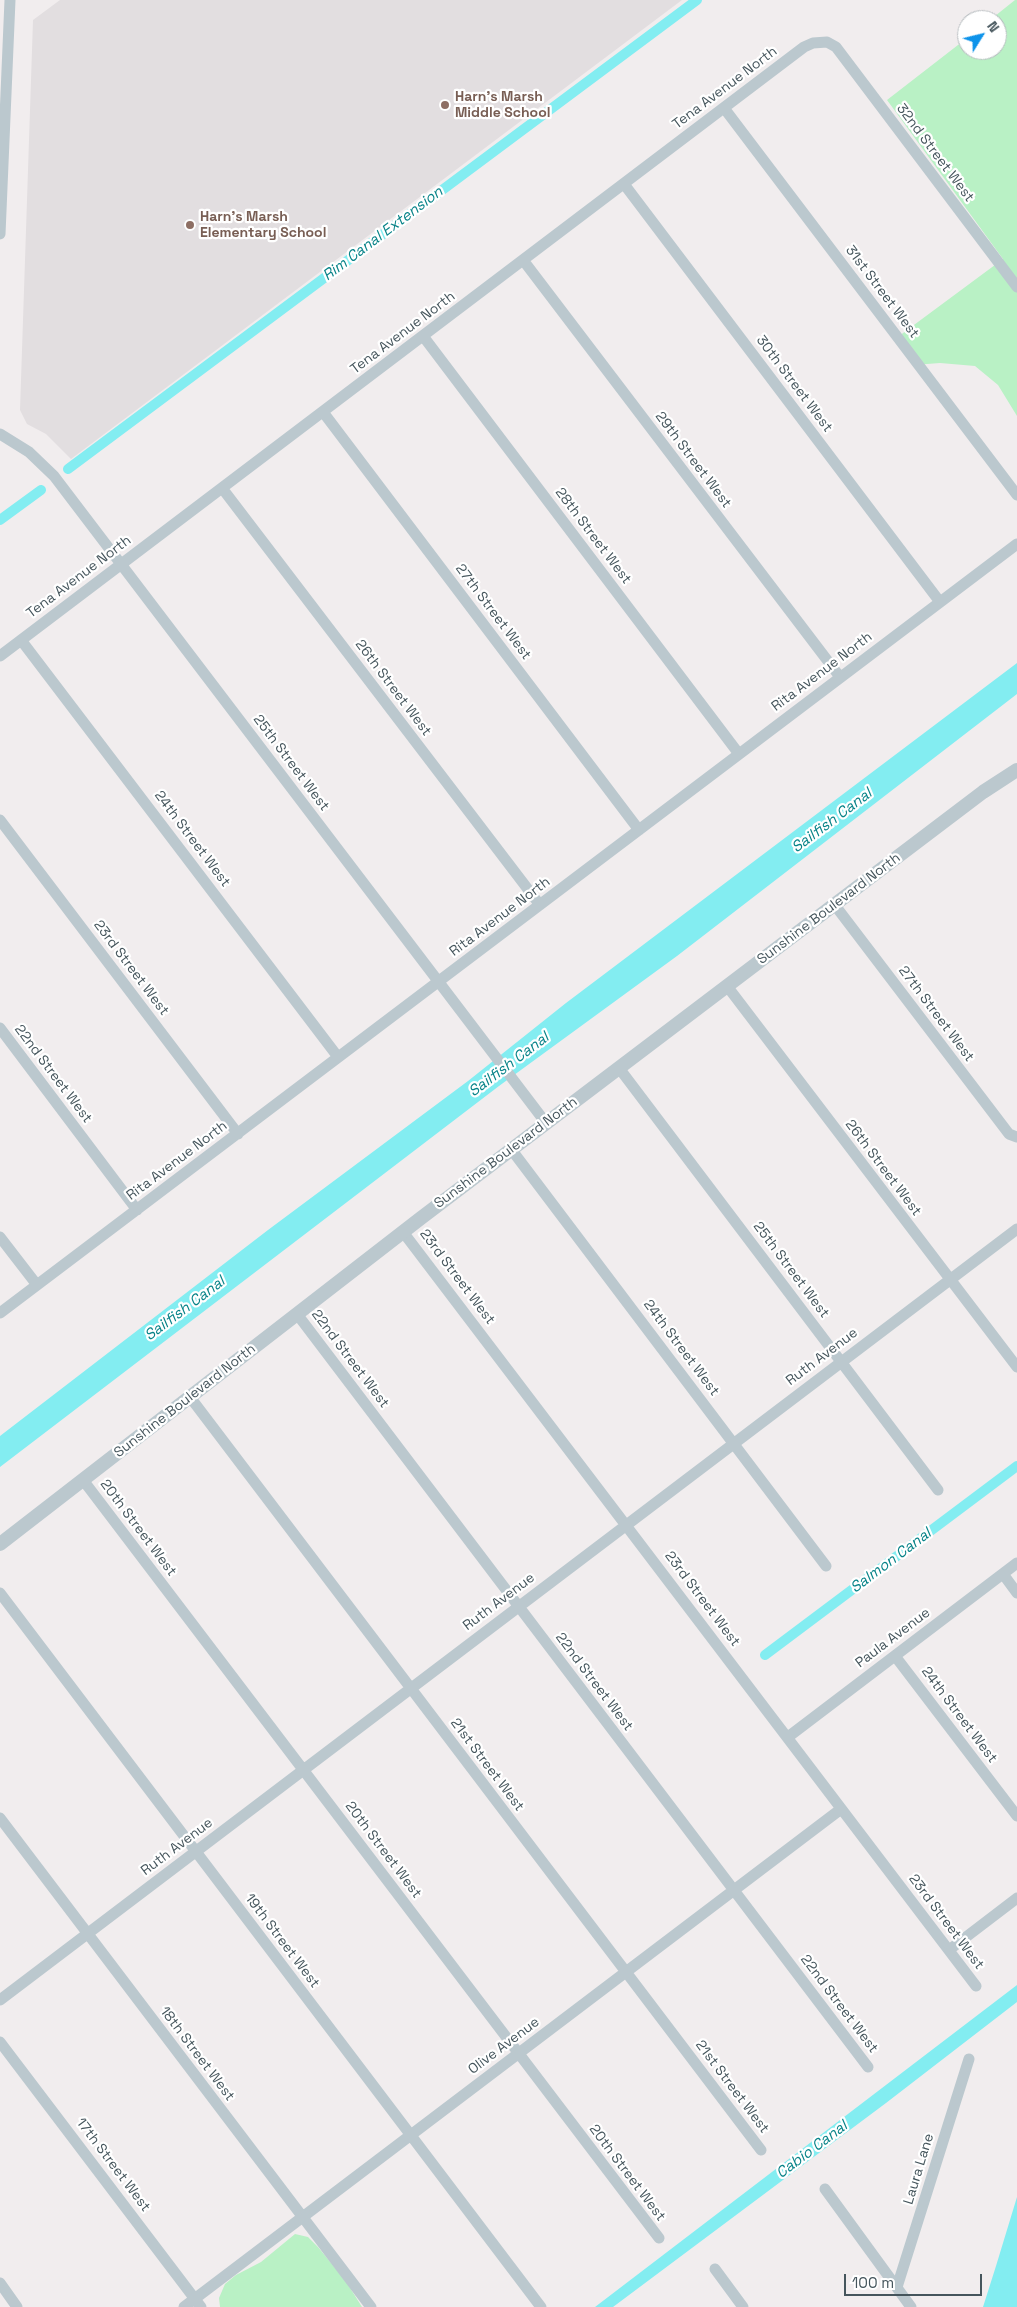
<!DOCTYPE html>
<html>
<head>
<meta charset="utf-8">
<style>
	body { margin:0 }
	#map { position:relative; width:1017px; height:2307px; overflow:hidden; background:#f1edee; font-family:"Space Grotesk",sans-serif }
	canvas { display:block }
	.north { position:absolute; left:957px; top:10px; width:50px; height:50px; box-sizing:border-box; background:#fff; border:1px solid #b5bbbe; border-radius:50%; rotate:54deg; font-size:14px; font-weight:700; line-height:20px; text-align:center; color:#45555c }
	.north::after { content:''; display:block; margin:auto; width:18px; height:22px; background:#0e93ea; clip-path:polygon(50% 0,100% 100%,50% 72%,0 100%) }
	.scale { position:absolute; left:844px; top:2274px; width:138px; height:22px; box-sizing:border-box; border:2px solid #45555c; border-top:0; padding-left:6px; font-size:15px; line-height:18px; white-space:nowrap; color:#45555c; -webkit-text-stroke:4px #fff; paint-order:stroke }
</style>
</head>
<body>
<div id="map">
<canvas width="1017" height="2307"></canvas>
<div class="north">N</div>
<div class="scale">100 m</div>
</div>
<script>
const context = document.querySelector('canvas').getContext('2d');
context.lineJoin = 'round';
function fill(path, color) { context.fillStyle = color; context.fill(path, 'evenodd'); }
const toPath = rows => new Path2D(rows.map(r => 'M' + r).join(''));
function stroke(path, color, width, dash) { context.strokeStyle = color; context.lineWidth = width; context.lineCap = dash ? 'butt' : 'round'; context.setLineDash(dash || []); context.stroke(path); }
function label(font, color, halo, rows, align = 'center') {
  context.font = font + ' "Space Grotesk",sans-serif'; context.lineWidth = 4.5; context.setLineDash([]); context.textBaseline = 'middle'; context.strokeStyle = halo; context.fillStyle = color; for (const [text, x, y, turn = 0] of rows) {
    context.save(); context.translate(x, y); context.rotate((+turn || 0) * Math.PI / 180); context.textAlign = isNaN(turn) ? turn : align; if (halo) context.strokeText(text, 0, 0); context.fillText(text, 0, 0); context.restore();
  }
}
const education = toPath([
	[60,0,682,0,71,459,46,434,27,424,20,410,33,20]
]);
const green = toPath([
	[1015,0,1017,0,1017,416,998,385,975,366,940,363,914,365,895,339,1003,259,887,100,967,38,967,50,997,50,997,20,990,20],
	[295,2234,308,2237,318,2247,345,2280,362,2307,220,2307,219,2298,225,2284,236,2275,261,2262]
]);
const water = toPath([
	[1017,663,1017,694,677,956,499,1086,0,1467,0,1436,268,1230,468,1081,566,1003],
	[1017,1985,1017,2002,886,2103,613,2307,595,2307],
	[1017,2197,1017,2307,983,2307,996,2266]
]);
const canal = toPath([
	[68,469,697,0],
	[0,520,41,490],
	[765,1655,1017,1466]
]);
const minor = toPath([
	[724,108,1017,495],
	[624,184,940,602],
	[0,234,10,0],
	[523,260,840,677],
	[423,336,739,754],
	[323,412,639,830],
	[0,434,29,452,54,476,546,1123],
	[222,488,540,905],
	[21,640,338,1057],
	[0,656,804,47,813,43,827,42,836,47,1017,287],
	[0,820,238,1134],
	[834,904,1009,1134,1017,1137],
	[727,986,1017,1367],
	[0,1028,137,1210],
	[619,1068,938,1490],
	[511,1149,826,1566],
	[403,1232,976,1986],
	[0,1237,37,1285],
	[0,1313,1017,544],
	[297,1314,868,2067],
	[190,1397,761,2150],
	[83,1480,659,2238],
	[1003,1574,1017,1593],
	[0,1593,541,2307],
	[895,1656,1017,1816],
	[788,1737,1017,1563],
	[0,1818,371,2307],
	[949,1950,1017,1898],
	[0,2000,1017,1229],
	[0,2042,201,2307],
	[825,2189,911,2307],
	[715,2269,743,2307],
	[0,2283,17,2307],
	[897,2287,969,2059],
	[184,2307,841,1809]
]);
const tertiary = toPath([
	[0,1544,421,1218,983,792,1017,770]
]);
const markers = [
	[445,105,5,"#8d6e63"],
	[190,225,5,"#8d6e63"]
];
const streetNames = [
	["Tena Avenue North",725,88,-37],
	["32nd Street West",935,153,53],
	["31st Street West",882,292,53],
	["Tena Avenue North",403,333,-37],
	["30th Street West",794,384,53],
	["29th Street West",693,460,53],
	["28th Street West",593,536,53],
	["Tena Avenue North",79,577,-37],
	["27th Street West",493,612,53],
	["Rita Avenue North",822,672,-37],
	["26th Street West",393,688,53],
	["25th Street West",291,763,53],
	["24th Street West",192,839,53],
	["Sunshine Boulevard North",829,909,-37],
	["Rita Avenue North",500,917,-37],
	["23rd Street West",131,968,53],
	["27th Street West",936,1014,53],
	["22nd Street West",53,1074,53],
	["Sunshine Boulevard North",506,1153,-37],
	["Rita Avenue North",177,1161,-37],
	["26th Street West",883,1168,53],
	["25th Street West",791,1270,53],
	["23rd Street West",457,1277,53],
	["24th Street West",681,1348,53],
	["Ruth Avenue",822,1357,-37],
	["22nd Street West",350,1359,53],
	["Sunshine Boulevard North",185,1401,-38],
	["20th Street West",138,1528,53],
	["23rd Street West",702,1599,53],
	["Ruth Avenue",499,1602,-37],
	["Paula Avenue",893,1638,-37],
	["22nd Street West",594,1682,53],
	["24th Street West",959,1715,53],
	["21st Street West",487,1765,53],
	["Ruth Avenue",177,1847,-37],
	["20th Street West",383,1850,53],
	["23rd Street West",946,1922,53],
	["19th Street West",282,1941,53],
	["22nd Street West",839,2004,53],
	["Olive Avenue",504,2046,-37],
	["18th Street West",197,2054,53],
	["21st Street West",732,2087,53],
	["17th Street West",113,2165,53],
	["Laura Lane",919,2169,-73],
	["20th Street West",627,2173,53]
];
const educationNames = [
	["Harn's Marsh",455,97],
	["Middle School",455,113],
	["Harn's Marsh",200,217],
	["Elementary School",200,233]
];
const waterNames = [
	["Rim Canal Extension",383,234,-37],
	["Sailfish Canal",832,821,-37],
	["Sailfish Canal",509,1065,-37],
	["Sailfish Canal",185,1309,-37],
	["Salmon Canal",891,1561,-37],
	["Cabio Canal",812,2150,-37]
];
fill(education, '#e2dee0');
fill(green, '#b9f1c5');
fill(water, '#83edf1');
stroke(canal, '#83edf1', 10);
stroke(minor, '#bbc8ce', 11);
stroke(tertiary, '#bbc8ce', 14);
for (const [x, y, r, color] of markers) { const dot = new Path2D(); dot.arc(x, y, r, 0, 2 * Math.PI); context.fillStyle = color; context.fill(dot); stroke(dot, '#fff', 2); }
label('14px', '#45555c', '#fff', streetNames);
label('bold 14px', '#785e54', '#fff', educationNames, 'left');
label('italic 15px', '#078388', '#fff', waterNames);
</script>
</body>
</html>
